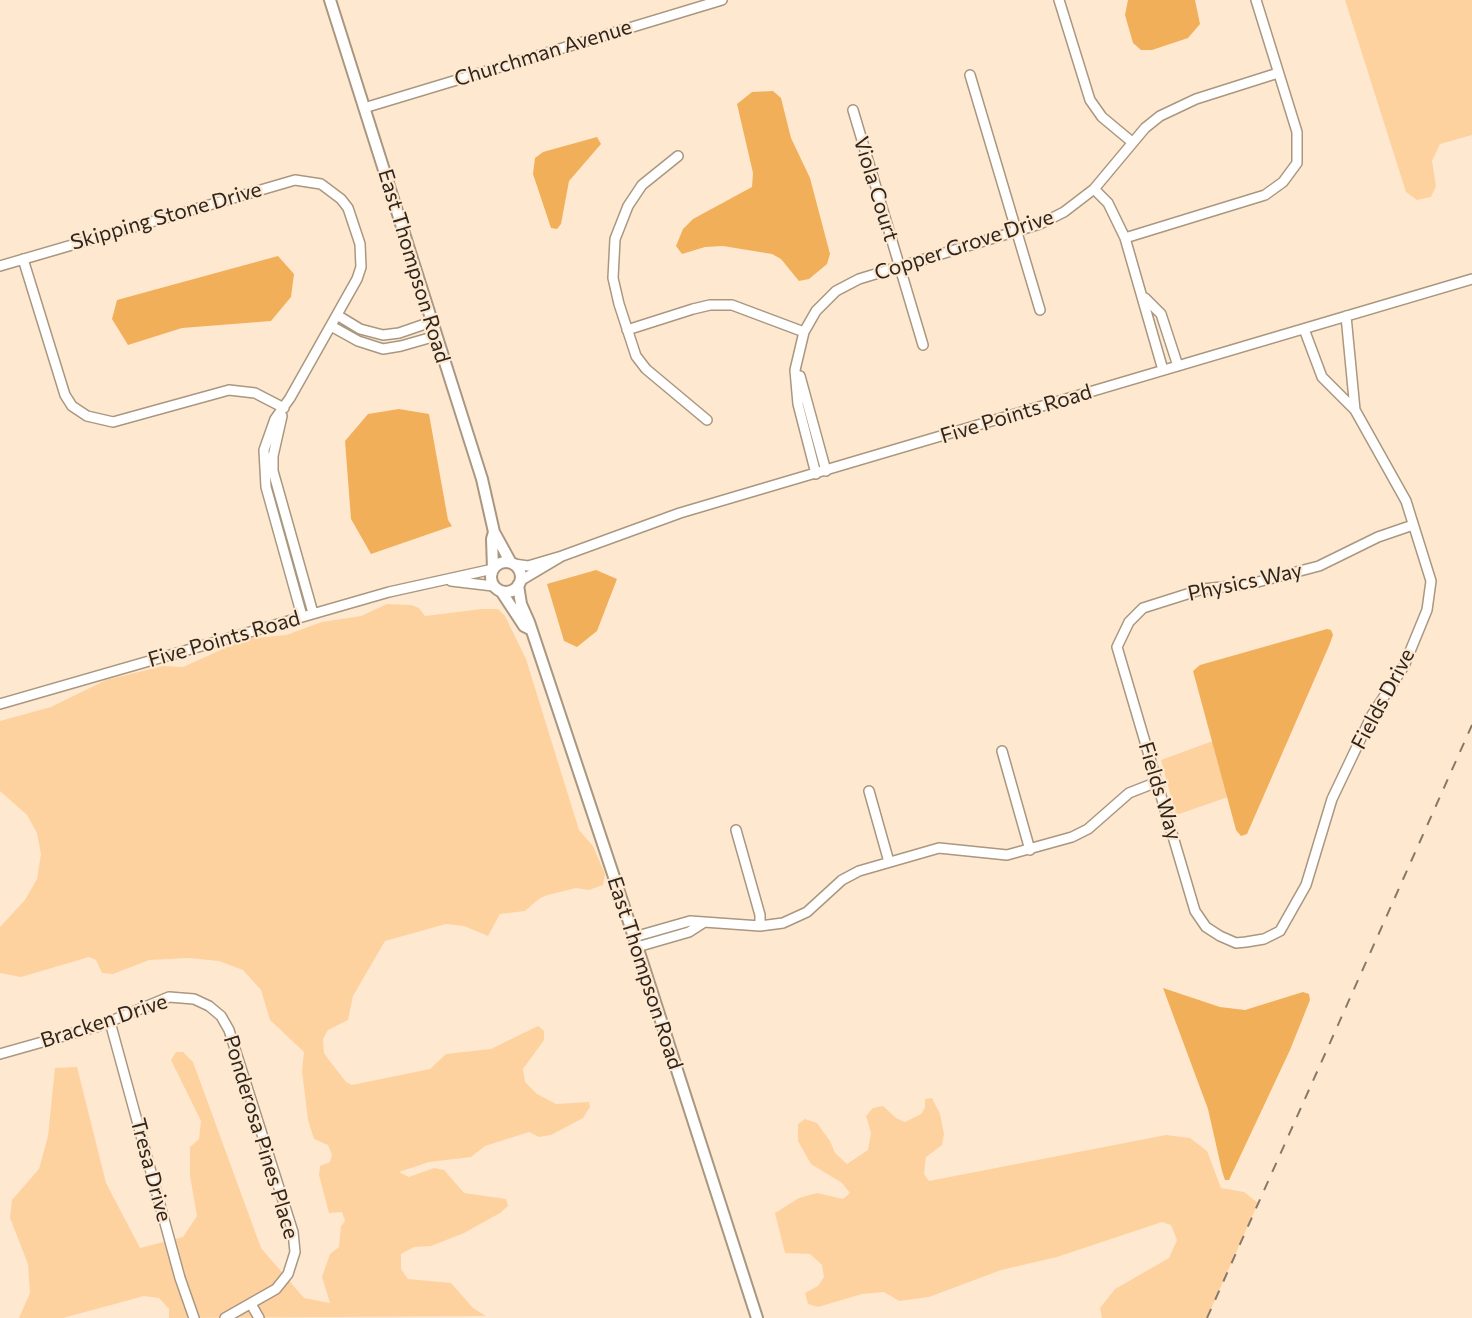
<!DOCTYPE html>
<html>
<head>
<meta charset="utf-8">
<style>
	body { margin:0 }
	canvas { display:block; background:#fee8d0 }
</style>
</head>
<body>
<canvas width="1472" height="1318"></canvas>
<script>
const context = document.querySelector('canvas').getContext('2d');
context.lineJoin = 'round';
function fill(path, color) { context.fillStyle = color; context.fill(path, 'evenodd'); }
const toPath = rows => new Path2D(rows.map(r => 'M' + r).join(''));
function stroke(path, color, width, dash) { context.strokeStyle = color; context.lineWidth = width; context.lineCap = dash ? 'butt' : 'round'; context.setLineDash(dash || []); context.stroke(path); }
function label(font, color, halo, rows, align = 'center') {
  context.font = font + ' Commissioner,sans-serif'; context.lineWidth = 4.5; context.setLineDash([]); context.textBaseline = 'middle'; context.strokeStyle = halo; context.fillStyle = color; for (const [text, x, y, turn = 0] of rows) {
    context.save(); context.translate(x, y); context.rotate((+turn || 0) * Math.PI / 180); context.textAlign = isNaN(turn) ? turn : align; if (halo) context.strokeText(text, 0, 0); context.fillText(text, 0, 0); context.restore();
  }
}
const green = toPath([
	[1345,0,1472,0,1472,135,1440,144,1432,161,1436,186,1431,197,1417,200,1406,192],
	[387,604,411,605,419,608,425,616,482,609,498,609,505,616,526,659,579,830,593,846,605,874,603,885,589,890,576,888,548,895,540,898,525,911,500,914,488,936,464,926,446,924,385,941,353,996,348,1020,328,1030,323,1039,324,1053,329,1060,346,1082,352,1085,430,1069,446,1054,491,1049,538,1026,544,1031,544,1040,523,1069,525,1082,537,1094,556,1104,589,1102,590,1107,583,1118,551,1135,539,1137,529,1132,485,1146,471,1157,429,1162,399,1172,409,1177,434,1168,444,1170,464,1193,506,1199,508,1206,500,1213,464,1233,431,1246,414,1247,401,1254,401,1269,408,1279,451,1283,473,1308,486,1316,169,1318,169,1309,159,1298,144,1296,63,1318,19,1318,30,1293,28,1264,10,1218,12,1200,39,1169,48,1136,55,1068,77,1067,106,1183,140,1248,183,1237,197,1216,190,1176,190,1147,199,1139,201,1121,171,1060,176,1052,183,1052,193,1062,261,1248,304,1298,330,1303,322,1277,330,1254,339,1247,341,1226,345,1221,342,1212,329,1213,319,1175,320,1166,330,1162,332,1155,328,1145,314,1139,308,1120,302,1071,304,1052,270,1020,261,990,243,970,219,961,189,958,149,960,113,974,102,973,96,960,89,957,21,977,0,973,0,927,25,900,37,879,41,854,37,833,27,815,0,791,0,721,51,707,106,680,163,666,183,667,245,639,286,635,322,622,361,616],
	[1213,741,1228,797,1176,815,1161,760],
	[932,1098,940,1114,944,1134,942,1145,926,1157,924,1174,929,1181,1166,1135,1190,1138,1207,1151,1221,1188,1244,1192,1258,1203,1207,1318,1102,1318,1100,1308,1115,1289,1169,1258,1177,1240,1171,1225,1162,1222,1057,1257,1001,1270,929,1297,899,1301,884,1292,862,1294,818,1307,808,1304,805,1293,818,1286,824,1277,822,1265,810,1254,785,1253,775,1213,799,1198,817,1193,843,1199,850,1193,842,1183,811,1164,798,1141,798,1124,805,1119,817,1123,830,1141,835,1153,847,1164,868,1150,871,1133,866,1116,873,1108,883,1106,896,1118,905,1122,921,1114,925,1108,925,1099]
]);
const water = toPath([
	[1128,0,1195,0,1200,24,1188,38,1152,50,1141,50,1133,43,1125,15],
	[773,91,781,98,791,138,810,178,830,254,827,264,809,279,799,281,781,259,772,254,723,246,705,247,682,254,676,246,683,229,693,219,752,187,753,173,737,104,752,92],
	[597,137,601,144,569,181,561,224,557,229,551,228,533,174,535,158,543,152],
	[278,256,294,274,291,297,271,321,182,328,128,345,112,319,117,300],
	[399,409,429,414,448,520,452,526,371,554,351,519,345,441,368,414],
	[596,570,617,579,597,631,577,647,564,641,547,584],
	[1327,629,1331,630,1333,635,1329,646,1247,834,1241,836,1236,830,1193,671,1200,665],
	[1163,988,1220,1007,1245,1010,1303,992,1309,994,1310,1000,1290,1050,1229,1180,1225,1180,1222,1171,1208,1109]
]);
const minor = toPath([
	[1059,0,1090,100,1102,117,1132,142],
	[970,75,1040,310],
	[364,108,722,0],
	[853,110,923,345],
	[678,156,642,185,628,206,615,239,613,278,619,304,636,356,646,369,707,420],
	[1094,189,1108,203,1125,238,1163,370],
	[1125,238,1265,195,1283,182,1297,163,1297,132,1256,0],
	[23,259,65,395,72,406,87,416,113,422,229,390,255,393,284,408],
	[0,266,295,180,321,184,341,199,348,208,360,244,361,267,357,279,290,398,275,419,264,450,266,487,302,616],
	[1145,298,1161,314,1178,366],
	[337,315,360,329,383,335,399,333,431,322],
	[1346,316,1355,410],
	[331,326,358,341,383,349,401,346,436,336],
	[1304,329,1322,377,1355,410,1406,501,1431,581,1427,610,1404,666,1372,715,1332,799,1306,885,1280,931,1264,939,1246,942,1236,943,1220,936,1206,927,1195,911,1117,647,1129,622,1143,608,1203,589,1250,584,1319,566,1378,537,1413,525],
	[627,330,693,309,710,305,732,305,804,332],
	[800,376,826,471],
	[282,416,273,456,273,471,313,613],
	[816,474,798,404,795,370,804,332,816,311,836,291,859,279,1040,224,1064,212,1094,189,1145,128,1160,116,1196,99,1278,73],
	[514,564,528,566,562,556,680,513,1472,279],
	[451,581,493,586],
	[520,581,562,556],
	[0,704,389,592,493,569],
	[1002,751,1030,850],
	[869,791,889,862],
	[736,830,760,915,760,926],
	[634,937,690,921,760,926,783,923,807,912,842,880,859,871,939,848,1007,855,1072,837,1088,829,1129,793,1157,782],
	[637,947,689,932,703,923],
	[110,1022,180,1278,194,1318],
	[0,1054,99,1026,169,997,194,999,209,1006,221,1016,229,1030,293,1232,295,1252,288,1274,276,1289,225,1318],
	[251,1304,259,1318]
]);
const major = toPath([
	[330,0,482,479,494,532,511,563],
	'491 577a15 15 0 1 1 30 0a15 15 0 1 1-30 0Z',
	[493,569,492,539,494,532],
	[518,585,521,604,529,622,636,943,757,1318],
	[501,591,524,626,530,629]
]);
const rail = toPath([
	[1207,1318,1472,725]
]);
const streetNames = [
	["Churchman Avenue",543,53,-17],
	["Viola Court",876,189,73],
	["Skipping Stone Drive",166,216,-16],
	["Copper Grove Drive",964,245,-18],
	["East Thompson Road",414,266,73],
	["Five Points Road",1016,414,-17],
	["Physics Way",1245,582,-12],
	["Five Points Road",224,639,-16],
	["Fields Drive",1383,699,-62],
	["Fields Way",1160,791,73],
	["East Thompson Road",645,973,72],
	["Bracken Drive",104,1021,-18],
	["Ponderosa Pines Place",261,1137,73],
	["Tresa Drive",151,1170,75]
];
fill(green, '#fed29f');
fill(water, '#f2af5a');
stroke(minor, '#aa9780', 12);
stroke(major, '#aa9780', 14);
stroke(minor, '#fff', 9);
stroke(major, '#fff', 10);
stroke(rail, '#877969', 2, [10, 10]);
label('21px', '#2e261d', '#fee8d0', streetNames);
</script>
</body>
</html>
